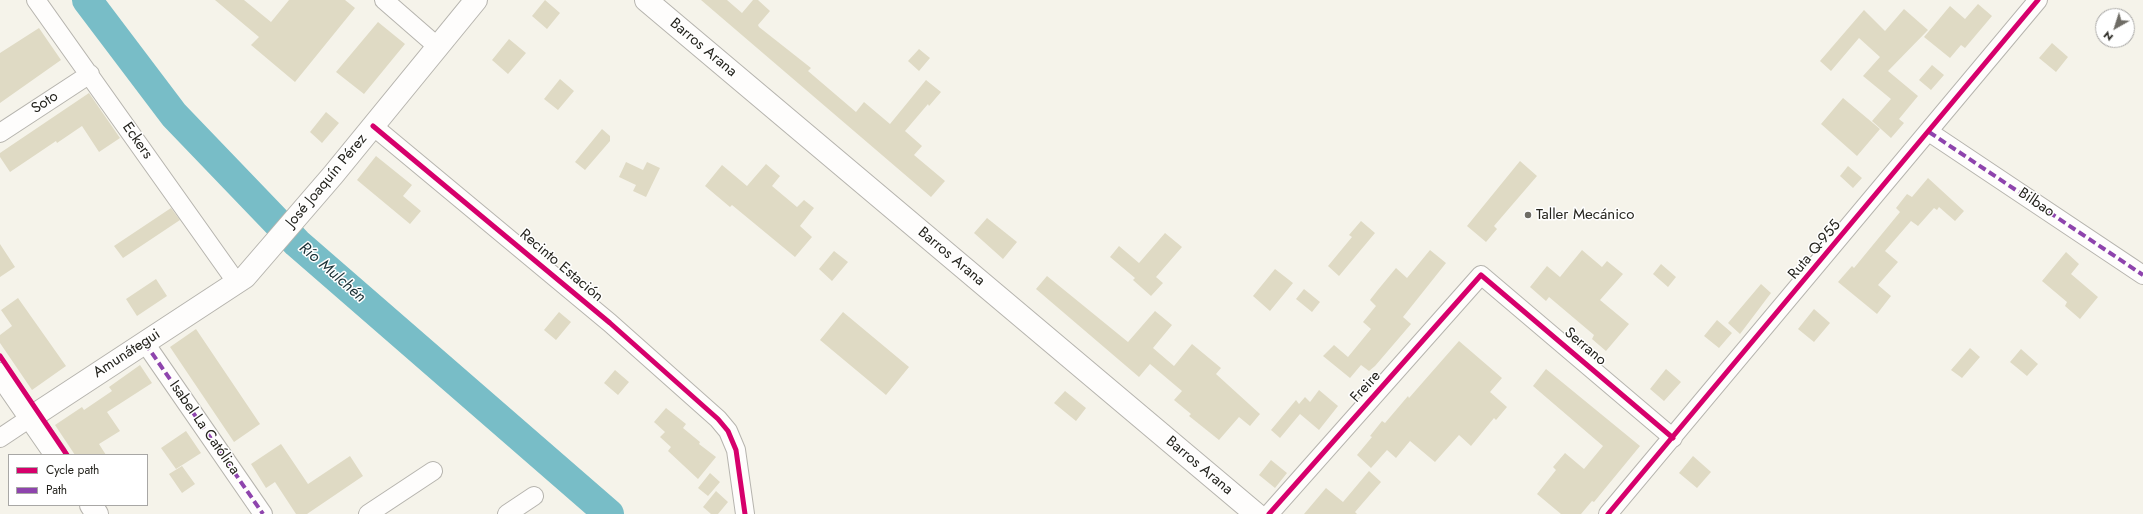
<!DOCTYPE html>
<html>
<head>
<meta charset="utf-8">
<style>
	body { margin:0 }
	#map { position:relative; width:2143px; height:514px; overflow:hidden; background:#f5f3ea; font-family:Jost,sans-serif }
	canvas { display:block }
	.legend { position:absolute; left:8px; top:454px; width:140px; height:52px; box-sizing:border-box; background:#fff; border:1px solid #a8a7a5; margin:0; padding:5px 7px; list-style:none; font-size:12px; color:#25241e }
	.legend li { display:flex; align-items:center; gap:8px; height:20px }
	.legend b { width:20px; border:1px solid #a8a7a5 }
	.north { position:absolute; left:2095px; top:8px; width:40px; height:40px; box-sizing:border-box; background:#fff; border:1px solid #a8a7a5; border-radius:50%; rotate:219deg; font-size:11px; font-weight:700; line-height:16px; text-align:center; color:#25241e }
	.north::after { content:''; display:block; margin:auto; width:14px; height:18px; background:#6e6c65; clip-path:polygon(50% 0,100% 100%,50% 72%,0 100%) }
</style>
</head>
<body>
<div id="map">
<canvas width="2143" height="514"></canvas>
<ul class="legend">
<li><b style="height:5px;background:#d6006c"></b>Cycle path</li>
<li><b style="height:5px;background:#8e44ad"></b>Path</li>
</ul>
<div class="north">N</div>
</div>
<script>
const context = document.querySelector('canvas').getContext('2d');
context.lineJoin = 'round';
const toPath = rows => new Path2D(rows.map(r => 'M' + r).join(''));
function stroke(path, color, width, dash) { context.strokeStyle = color; context.lineWidth = width; context.lineCap = dash ? 'butt' : 'round'; context.setLineDash(dash || []); context.stroke(path); }
function fill(path, color) { context.fillStyle = color; context.fill(path, 'evenodd'); }
function label(font, color, halo, rows, align = 'center') {
  context.font = font + ' Jost,sans-serif'; context.lineWidth = 3; context.setLineDash([]); context.textBaseline = 'middle'; context.strokeStyle = halo; context.fillStyle = color; for (const [text, x, y, turn = 0] of rows) {
    context.save(); context.translate(x, y); context.rotate((+turn || 0) * Math.PI / 180); context.textAlign = isNaN(turn) ? turn : align; if (halo) context.strokeText(text, 0, 0); context.fillText(text, 0, 0); context.restore();
  }
}
const river = toPath([
	[87,0,174,115,297,243,609,514]
]);
const building = toPath([
	[215,0,244,0,271,22,289,0,345,0,355,8,295,82,251,45,259,37],
	[545,0,560,13,547,29,532,16],
	[701,0,727,0,742,13,753,0,758,0,770,11,758,25,759,27,811,68,808,71,856,112,864,102,890,124,926,80,941,92,929,106,928,104,905,131,922,146,914,155,945,181,931,197],
	[1978,4,1992,16,1965,48,1961,45,1950,58,1924,37,1950,6,1965,19],
	[1904,9,1928,30,1888,71,1918,96,1899,119,1904,123,1891,138,1872,121,1891,99,1863,76,1880,57,1859,38,1831,71,1820,61,1864,10,1885,31],
	[378,22,405,44,364,94,336,72],
	[39,28,61,60,0,103,0,53],
	[509,39,526,53,508,74,492,60],
	[2052,43,2068,57,2056,72,2039,58],
	[919,49,930,58,919,71,908,61],
	[1932,65,1944,75,1931,90,1919,80],
	[560,79,574,91,558,110,544,99],
	[89,93,120,138,99,152,82,126,57,143,56,141,10,172,0,157,0,153],
	[1843,98,1880,129,1857,156,1821,124],
	[326,112,339,123,322,143,310,132],
	[602,129,610,136,610,141,585,170,575,162],
	[376,156,412,185,403,196,421,211,410,224,357,180],
	[1520,161,1537,176,1494,226,1497,229,1486,242,1467,226],
	[626,162,643,170,647,162,660,168,646,197,633,191,636,185,619,177],
	[766,164,780,176,772,186,797,207,804,200,814,208,800,226,812,237,795,257,732,205,730,207,705,186,722,165,747,186],
	[1848,166,1862,178,1853,188,1840,176],
	[1928,178,1964,211,1955,221,1939,207,1937,210,1934,208,1918,226,1911,221,1885,251,1898,262,1878,285,1891,296,1877,314,1838,282,1852,266,1854,268,1900,212,1896,208,1907,194,1912,197],
	[171,208,180,220,123,258,114,246],
	[987,218,1017,242,1003,259,974,233],
	[1361,221,1375,233,1339,276,1328,266,1352,237,1349,235],
	[1165,233,1182,247,1156,277,1163,283,1151,296,1133,280,1135,278,1110,257,1119,246,1139,263],
	[0,244,15,267,0,277],
	[1430,250,1446,263,1403,317,1411,324,1375,366,1369,371,1361,365,1350,378,1323,356,1334,345,1348,357,1371,329,1363,322,1376,306,1370,300,1377,291,1396,268,1407,278],
	[1582,250,1602,267,1607,261,1623,274,1600,300,1629,324,1606,351,1592,339,1594,335,1549,297,1546,301,1530,287,1547,266,1560,277],
	[834,251,848,262,832,281,819,269],
	[2066,252,2079,264,2071,274,2098,297,2080,319,2065,306,2067,302,2042,281],
	[1661,264,1676,277,1668,287,1653,274],
	[1275,269,1293,283,1270,311,1253,296],
	[1047,276,1128,342,1155,311,1172,325,1153,348,1174,366,1192,344,1221,368,1216,374,1260,414,1250,426,1239,417,1219,440,1189,416,1191,414,1174,400,1182,391,1150,364,1139,377,1036,289],
	[156,279,167,296,137,316,126,299],
	[1761,284,1771,293,1740,334,1728,323],
	[1304,289,1320,302,1312,312,1296,299],
	[18,298,66,366,32,390,0,343,0,335,12,326,1,310],
	[1814,309,1830,323,1814,342,1798,329],
	[559,312,571,322,556,340,544,330],
	[843,312,909,367,886,395,820,340],
	[1717,320,1732,333,1719,348,1704,336],
	[196,329,260,424,234,442,170,347],
	[1459,341,1502,378,1490,392,1507,407,1496,420,1494,418,1471,446,1459,435,1435,462,1410,441,1396,458,1387,450,1371,468,1357,455,1372,437,1370,436,1382,421,1385,423,1408,396,1409,398],
	[1970,348,1980,357,1962,378,1951,370],
	[2021,349,2038,364,2027,376,2010,362],
	[140,365,152,383,107,412,120,431,99,444,106,455,75,455,55,425,82,407,84,410,112,391,109,387],
	[1546,369,1640,446,1594,502,1592,501,1581,514,1561,514,1537,494,1556,470,1553,467,1565,453,1584,469,1603,446,1533,386],
	[1666,369,1681,382,1664,401,1650,389],
	[615,370,629,382,618,395,604,383],
	[1319,390,1338,406,1319,430,1300,414,1280,438,1271,430,1296,400,1299,404,1305,397,1310,402],
	[1065,391,1086,408,1076,421,1054,403],
	[666,408,686,424,683,428,700,442,699,444,716,457,698,479,668,451,671,447,660,437,665,432,654,422],
	[186,431,201,453,176,469,161,448],
	[281,444,308,484,350,456,363,476,307,514,296,514,275,482,266,488,251,464],
	[1693,456,1711,472,1697,488,1679,473],
	[1271,460,1287,473,1275,488,1259,475],
	[182,466,195,484,182,493,169,474],
	[1369,471,1381,482,1355,512,1357,514,1304,514,1326,488,1343,502],
	[710,473,720,482,708,496,698,488],
	[716,491,728,502,718,514,711,514,703,507]
]);
const street = toPath([
	[36,0,237,283],
	[384,0,438,47],
	[373,126,610,323,718,419,728,431,736,450,745,514],
	[1929,132,2143,275],
	[0,133,90,74],
	[145,343,263,514],
	[0,438,30,418],
	[368,514,433,471],
	[507,514,534,496],
	[1269,514,1481,275,1673,438],
	[1608,514,2038,0]
]);
const secondary = toPath([
	[646,0,1256,514],
	[0,374,56,455],
	[30,418,245,277,333,175,476,0],
	[91,505,97,514]
]);
const quiet = toPath([
	[1929,132,2143,275],
	[145,343,263,514]
]);
const cycleway = toPath([
	[373,126,610,323,718,419,728,431,736,450,745,514],
	[0,356,67,455],
	[1269,514,1481,275,1673,438],
	[1608,514,2038,0]
]);
const markers = [
	[1528,215,4,"#6e6c65"]
];
const streetNames = [
	["Barros Arana",703,48,40],
	["Soto",45,103,-33],
	["Eckers",137,141,55],
	["José Joaquín Pérez",327,181,-50],
	["Bilbao",2036,203,34],
	["Ruta Q-955",1815,250,-50],
	["Barros Arana",951,257,40],
	["Recinto Estación",561,266,40],
	["Serrano",1585,347,40],
	["Amunátegui",127,354,-33],
	["Freire",1366,387,-48],
	["Isabel La Católica",204,428,55],
	["Barros Arana",1199,466,40]
];
const poiNames = [
	["Taller Mecánico",1536,215]
];
const waterNames = [
	["Río Mulchén",332,273,41]
];
stroke(river, '#78bdc7', 30);
fill(building, '#dfdac4');
stroke(street, '#b6b4ae', 20);
stroke(secondary, '#b6b4ae', 24);
stroke(street, '#fefdfc', 18);
stroke(secondary, '#fefdfc', 22);
stroke(quiet, '#8e44ad', 4, [8, 4]);
stroke(cycleway, '#d6006c', 5);
for (const [x, y, r, color] of markers) { const dot = new Path2D(); dot.arc(x, y, r, 0, 2 * Math.PI); context.fillStyle = color; context.fill(dot); stroke(dot, '#fff', 1.5); }
label('15px', '#25241e', '#fff', streetNames);
label('15px', '#25241e', '#fff', poiNames, 'left');
label('italic 16px', '#1a3035', '#fff', waterNames);
</script>
</body>
</html>
